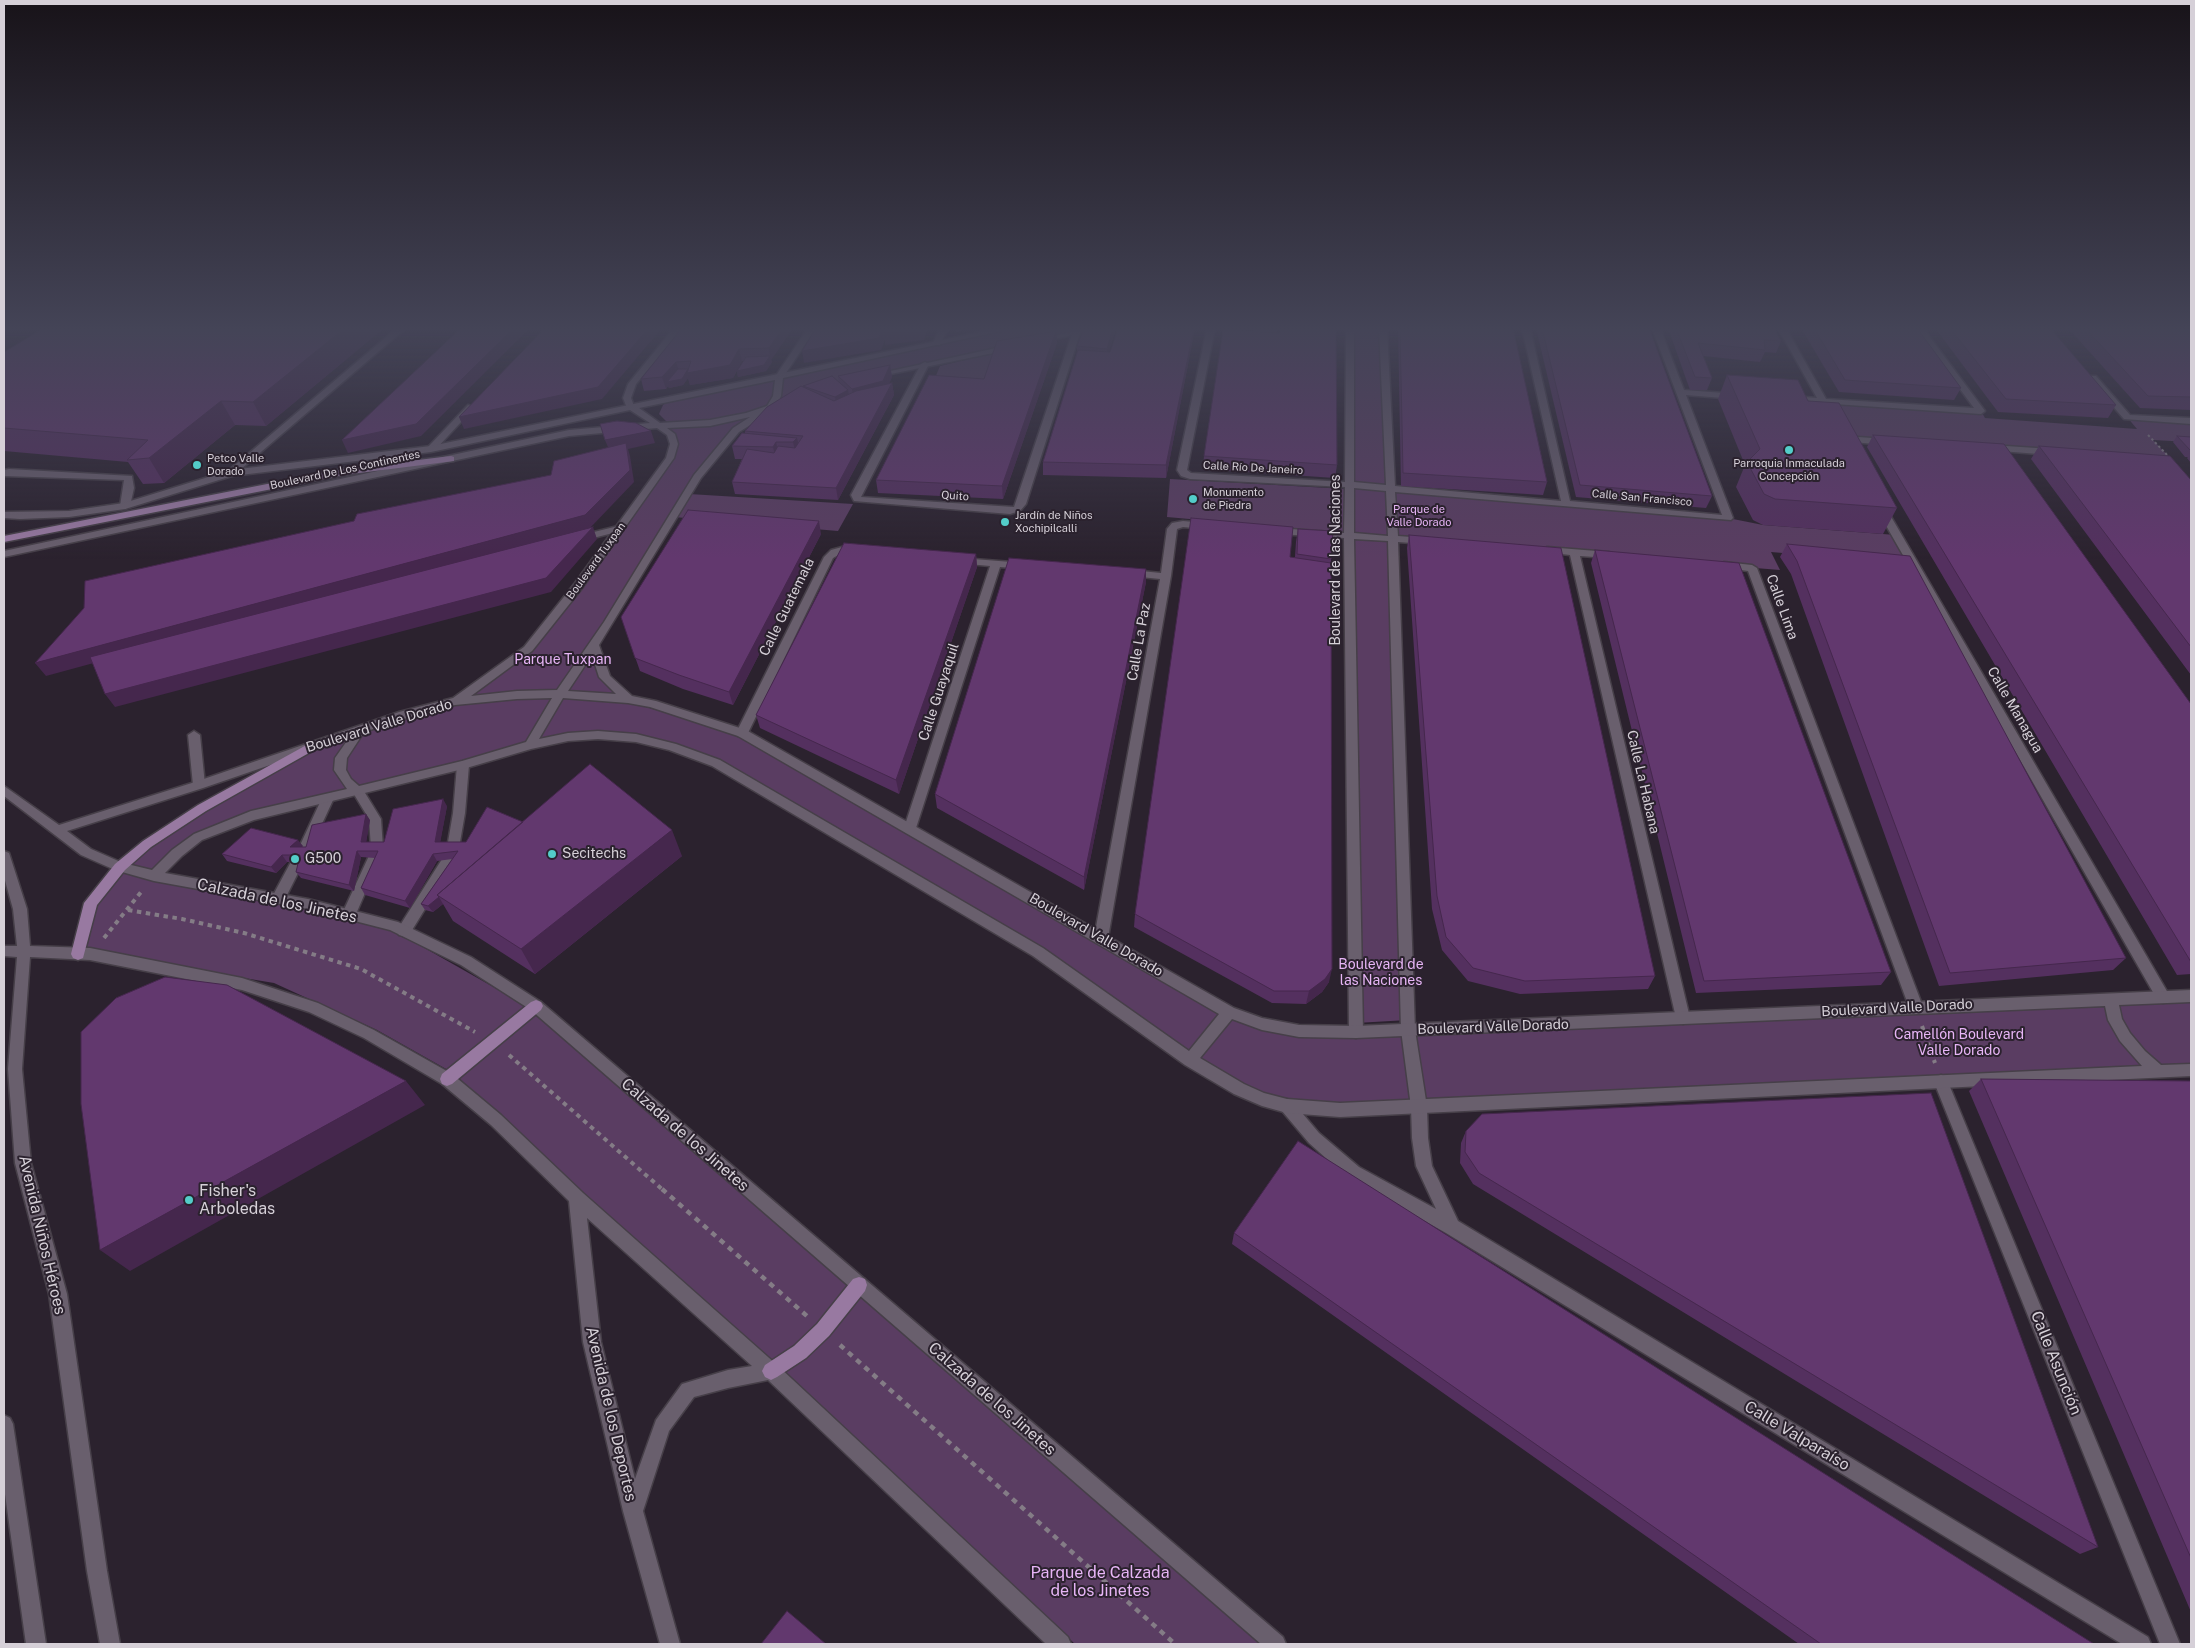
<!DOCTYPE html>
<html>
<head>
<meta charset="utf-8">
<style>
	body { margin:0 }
	#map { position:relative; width:2195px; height:1648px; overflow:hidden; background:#2b222e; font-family:"Public Sans",sans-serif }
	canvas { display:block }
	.frame { position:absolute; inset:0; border:5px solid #d6d0d8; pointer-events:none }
</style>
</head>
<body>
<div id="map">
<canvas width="2195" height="1648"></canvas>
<div class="frame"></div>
</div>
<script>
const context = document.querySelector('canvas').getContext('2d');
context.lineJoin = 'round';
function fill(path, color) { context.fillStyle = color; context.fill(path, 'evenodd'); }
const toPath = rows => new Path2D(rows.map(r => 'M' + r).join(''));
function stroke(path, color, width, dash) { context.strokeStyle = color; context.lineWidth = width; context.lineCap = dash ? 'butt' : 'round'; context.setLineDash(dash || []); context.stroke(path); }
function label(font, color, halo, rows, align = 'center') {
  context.font = font + ' "Public Sans",sans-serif'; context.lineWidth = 4; context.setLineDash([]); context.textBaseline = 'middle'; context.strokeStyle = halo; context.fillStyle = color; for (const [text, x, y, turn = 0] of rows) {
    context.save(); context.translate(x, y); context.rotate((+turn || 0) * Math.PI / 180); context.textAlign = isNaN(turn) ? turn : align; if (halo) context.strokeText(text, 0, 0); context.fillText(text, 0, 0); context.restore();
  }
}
const green = toPath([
	[1016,328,1096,328,865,376,726,419,668,423,659,414,663,405,669,400],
	[1353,328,1381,328,1408,1020,1356,1023],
	[994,353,982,388,932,385,940,366],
	[1785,399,1981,411,1985,418,2137,429,2127,417,2191,421,2191,442,2153,440,2173,461,1841,439],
	[767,410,743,424,696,477,593,647,600,670,623,698,561,693,459,700,524,654,671,458,674,444,661,425,688,425],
	[1170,479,1346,489,1346,533,1167,517],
	[1390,489,1728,518,1763,525,1896,535,1913,564,1771,552,1780,570,1393,539],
	[689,494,853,504,838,531,674,517],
	[559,696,626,701,740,735,1228,1013,1324,1034,2191,996,2191,1070,1419,1104,1286,1104,1191,1057,1038,949,717,761,598,733,359,788,343,769,344,757,362,731,453,704],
	[357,732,339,759,355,791,199,835,156,874,125,865,150,843,310,748],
	[122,870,294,904,384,925,534,1010,1268,1644,1075,1644,767,1358,580,1197,455,1074,377,1030,274,983,83,951,93,905]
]);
const pathFar2 = toPath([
	[2148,435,2171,459]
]);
const pathFar1 = toPath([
	[128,910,182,919,244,933,361,969,475,1032],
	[104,938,141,892],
	[1922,1026,1935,1063],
	[509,1055,663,1190]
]);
const path = toPath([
	[662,1189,807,1316],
	[840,1345,1175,1644]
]);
const lane = toPath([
	[9,469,132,476,134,488,130,506,125,509,120,506,124,480,4,476,4,470,9,469],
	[463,761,469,765,465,813,459,848,458,851,453,853,448,851,447,848,453,813,457,765,463,761],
	[358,787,362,788,381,819,383,848,382,851,377,853,372,851,371,848,369,819,352,791,358,787],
	[328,794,334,798,308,854,303,858,304,861,283,903,273,903,271,899,293,858,297,856,296,854,322,798,328,794],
	[374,853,379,855,380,858,356,914,354,918,344,918,342,914,368,858,369,855,374,853],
	[449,854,454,856,455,859,454,862,409,935,404,936,399,935,397,931,399,927,444,856,449,854]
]);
const street = toPath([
	[397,328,406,328,234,475,228,475,228,471,397,328],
	[674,328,682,328,636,384,631,398,634,406,627,408,623,398,628,384,674,328],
	[808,328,816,328,782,379,776,379,775,377,808,328],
	[940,328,948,328,940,345,934,345,933,343,940,328],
	[1207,328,1215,328,1187,470,1191,473,1345,482,1346,328,1354,328,1354,482,1386,485,1379,328,1387,328,1395,486,1561,501,1522,328,1530,328,1570,501,1722,515,1652,328,1660,328,1684,390,1738,394,1738,398,1735,399,1686,395,1733,518,1731,520,1395,492,1398,536,1425,538,1430,541,1425,544,1398,542,1415,1030,1427,1107,1428,1138,1432,1166,1458,1221,2148,1637,2151,1644,2122,1644,1446,1233,1347,1177,1309,1143,1282,1111,1279,1106,1282,1101,1287,1099,1292,1101,1319,1133,1359,1167,1436,1209,1416,1166,1412,1138,1411,1107,1401,1030,1388,541,1354,539,1363,1032,1361,1036,1356,1038,1351,1036,1349,1032,1344,538,1278,534,1273,531,1278,528,1344,533,1345,487,1190,479,1181,476,1177,470,1207,328],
	[1354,488,1386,491,1388,536,1354,533,1354,488],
	[1778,328,1786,328,1826,399,1974,408,1915,328,1923,328,1985,411,1981,414,1790,401,1790,397,1793,396,1817,398,1778,328],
	[1073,331,1080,333,1026,504,1020,511,1010,514,854,501,851,495,921,364,925,362,929,364,861,497,1014,507,1073,331],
	[2090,376,2096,376,2130,415,2191,418,2191,424,2124,419,2090,380,2090,376],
	[468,405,475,407,434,451,428,451,428,447,468,405],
	[1844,436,1886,439,1890,442,1886,445,1841,441,1841,437,1844,436],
	[1991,445,2051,449,2055,452,2051,455,1988,450,1987,448,1991,445],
	[1881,505,1886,508,2168,993,2170,997,2168,1001,2163,1003,2158,1001,1876,508,1881,505],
	[1183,521,1205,523,1210,526,1205,529,1183,527,1177,529,1171,576,1108,938,1106,942,1101,943,1096,942,1094,938,1160,579,1131,576,1126,573,1131,570,1161,573,1167,529,1172,523,1183,521],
	[618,526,621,527,621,531,581,541,576,538,578,536,618,526],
	[842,547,860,550,862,552,857,555,842,553,833,558,748,733,742,737,738,736,736,733,824,557,831,550,842,547],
	[1547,547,1609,552,1614,555,1609,558,1580,556,1690,1018,1688,1022,1683,1024,1678,1022,1676,1018,1570,555,1544,552,1542,550,1547,547],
	[961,558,1024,563,1029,566,1024,569,1000,567,916,828,910,833,904,828,990,566,957,563,956,561,961,558],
	[1724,562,1752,565,1757,568,1923,1007,1921,1011,1916,1013,1911,1011,1909,1007,1748,571,1720,567,1719,565,1724,562],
	[194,731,200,735,205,785,199,789,193,785,188,735,194,731],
	[1941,1075,1946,1077,1948,1082,2180,1644,2160,1644,1934,1082,1936,1077,1941,1075]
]);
const secondary = toPath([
	[1000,328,1015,328,783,378,781,396,778,402,784,404,739,432,701,478,599,645,610,676,632,696,656,701,746,730,1234,1008,1262,1018,1299,1025,1356,1026,2191,990,2191,1002,2119,1005,2122,1019,2130,1033,2145,1051,2161,1065,2191,1064,2191,1076,1340,1117,1287,1113,1262,1106,1234,1094,1185,1065,1033,956,712,766,669,750,636,742,598,739,568,741,531,749,463,769,254,820,202,840,182,856,165,873,308,899,398,922,471,957,541,1002,1283,1637,1286,1644,1261,1644,531,1010,461,965,390,930,308,909,154,881,115,870,81,855,4,796,4,786,59,825,195,782,399,712,453,698,524,647,575,583,666,458,670,444,667,435,657,428,569,436,4,557,4,551,569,430,650,423,630,410,431,452,232,476,125,509,69,517,20,519,4,518,4,512,69,511,124,503,231,470,431,446,1000,328],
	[775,380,773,396,767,406,746,413,710,420,660,423,639,408,775,380],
	[750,417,733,428,694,475,604,622,557,690,517,691,471,696,532,651,583,587,674,458,678,444,675,434,667,428,710,426,750,417],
	[592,655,599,677,616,694,568,691,592,655],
	[552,698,526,742,462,761,359,786,351,779,346,770,347,758,364,732,407,718,455,705,517,699,552,698],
	[563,698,628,703,650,707,738,736,1219,1014,1189,1051,1043,948,720,760,676,744,636,734,598,731,568,733,539,739,563,698],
	[349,738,335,758,334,770,347,789,251,811,194,834,172,850,152,870,123,863,91,849,67,831,203,788,349,738],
	[2105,1006,2108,1020,2120,1041,2142,1066,1340,1103,1287,1099,1264,1093,1244,1084,1200,1058,1232,1019,1262,1030,1299,1037,1356,1038,2105,1006],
	[1089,328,1105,328,1040,342,1036,340,1089,328],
	[1010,345,1013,345,1013,349,876,377,872,375,1010,345],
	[4,851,9,853,10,856,27,909,30,946,90,948,242,978,318,1003,374,1030,452,1074,501,1115,583,1193,777,1365,1068,1637,1071,1644,1046,1644,768,1380,728,1388,694,1397,669,1431,643,1511,680,1644,660,1644,623,1511,583,1342,569,1201,491,1125,442,1084,364,1038,309,1012,242,990,90,960,30,957,22,1069,31,1163,67,1294,107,1571,120,1644,100,1644,87,1571,49,1294,15,1163,8,1069,17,957,4,956,4,946,17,946,13,909,4,877,4,851],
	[587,1218,752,1366,728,1370,682,1384,656,1420,635,1479,601,1342,587,1218],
	[4,1415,10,1418,13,1424,46,1644,26,1644,4,1487,4,1415]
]);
const primary = toPath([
	[451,456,454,457,454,461,343,475,4,542,4,536,343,469,451,456],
	[312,742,318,746,316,749,206,811,151,847,125,870,97,905,83,958,78,960,73,958,71,954,84,903,115,864,143,841,198,805,312,742],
	[536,1000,541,1002,543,1006,541,1010,452,1084,447,1086,442,1084,440,1079,442,1074,531,1002,536,1000],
	[859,1277,865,1279,867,1285,865,1291,829,1336,806,1358,777,1377,771,1380,765,1377,762,1371,765,1365,794,1346,817,1324,853,1279,859,1277]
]);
const wall = toPath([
	[384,328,266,426,235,425,164,483,143,484,128,462,4,451,4,352],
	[682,328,793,328,771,360,772,362,766,371,738,377,737,371,744,361,742,361,733,378,690,385,688,378,683,385,669,388,668,386,666,389,644,391,641,379],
	[1195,328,1166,478,1043,475,1043,462,1077,352,1077,346,1115,332,1109,352],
	[1253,328,1277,328,1277,333,1337,465,1335,478,1203,469,1204,456,1253,332],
	[1398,328,1513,328,1547,482,1543,495,1401,486],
	[1536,328,1649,328,1712,496,1706,508,1576,497],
	[1668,328,1774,328,1781,341,1776,353,1765,352,1760,362,1703,356,1712,378,1707,390,1690,390],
	[1801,328,1917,328,1961,388,1954,400,1839,392],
	[1935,328,2050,328,2116,405,2108,418,1998,412],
	[2068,328,2188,328,2191,331,2191,410,2140,408],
	[1056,331,1057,343,1003,499,878,493,876,480,984,379],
	[890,365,892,377,889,383,892,383,894,395,838,500,735,494,732,482,742,459,735,459,732,446,745,433,745,431,804,388,803,386,839,383,838,376],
	[1727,375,1897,508,1883,534,1763,525,1753,520,1736,487,1745,465,1718,399],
	[1873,435,2191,704,2191,974,2177,975,1867,447],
	[2177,436,2191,437,2191,463,2187,458,2188,457,2185,457,2173,442],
	[2039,446,2191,480,2191,675,2031,459],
	[1298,529,1331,559,1329,982,1322,992,1306,1004,1272,1003,1134,927,1135,914,1290,557,1295,557,1296,542],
	[821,534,733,705,683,689,640,671,621,617],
	[1409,535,1655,976,1648,989,1520,994,1468,981,1442,950,1432,909,1407,548],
	[1787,544,2126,958,2113,970,1939,986,1791,574,1780,557],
	[1595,550,1891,972,1881,985,1696,993,1591,563],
	[976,554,977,567,899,794,760,728,756,715],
	[1146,569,1146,582,1084,890,937,808,935,794],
	[447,806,440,842,466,842,523,822,682,856,535,974,453,921,443,904,433,912,425,910,421,904,452,859,437,861,410,908,365,895,361,888,375,858,361,857,354,891,301,878,296,872,299,862,287,862,276,873,227,861,222,854,303,846,302,847,306,847,370,820,366,842,384,842],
	[1981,1079,2191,1081,2191,1612,1969,1091],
	[1466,1131,2098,1547,2080,1554,1473,1184,1460,1163,1461,1143],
	[1234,1233,2094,1644,1799,1644,1232,1244]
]);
const shadedWall = toPath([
	[345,328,384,328,266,426,253,402],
	[514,328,530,328,421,436,348,453,342,440],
	[649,328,662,328,602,399,464,429,459,417],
	[783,328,793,328,771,360,772,362,766,371,738,377,737,371,770,357,769,348],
	[883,328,928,328,924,340,885,345,885,340,881,350,804,363,802,351],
	[956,328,970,328,956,332],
	[1113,328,1115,328,1115,332,1107,361,1107,349],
	[1194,328,1195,328,1166,478,1166,465],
	[1056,331,1057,343,1003,499,1002,486],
	[739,349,742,361,733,378,690,385,688,378,683,385,669,388,668,386,666,389,662,377,676,362,680,374,688,369],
	[890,365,892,377,885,393,854,402,852,389],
	[892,383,894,395,838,500,836,488],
	[848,390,850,402,837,409,835,397],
	[221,401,235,425,164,483,149,458],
	[651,431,655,443,628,449,630,456,634,482,590,528,46,676,35,663,585,515,610,452,605,440],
	[797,438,800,450,796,455,793,442],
	[776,442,779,455,776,460,773,447],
	[819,521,821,534,733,705,729,692],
	[593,527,597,539,551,592,115,707,105,694],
	[976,554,977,567,899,794,896,780],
	[1146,569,1146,582,1084,890,1084,877],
	[443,799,447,806,439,849,435,842],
	[366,814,370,820,365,849,361,842],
	[672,830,682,856,535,974,521,949],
	[298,840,303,846,294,854,290,847],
	[357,851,361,857,354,891,349,885],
	[433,854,437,861,410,908,405,901],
	[282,855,287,862,276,873,271,867],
	[439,897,443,904,433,912,428,906],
	[1332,969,1329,982,1322,992,1306,1004,1309,991],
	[406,1081,425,1105,130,1271,100,1250]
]);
const building = toPath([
	[44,328,345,328,253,402,221,401,149,458,127,460,148,440,4,428,4,352,44,328],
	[461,328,514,328,416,424,342,440,461,328],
	[545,328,649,328,598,387,459,417,545,328],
	[682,328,783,328,769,348,739,349,730,365,687,373,691,361,676,362,662,377,641,379,682,328],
	[816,328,883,328,879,338,802,351,816,328],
	[887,328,923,328,884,333,887,328],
	[1084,328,1113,328,1107,349,1077,346,1084,328],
	[1118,328,1194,328,1166,465,1043,462,1078,350,1110,352,1118,328],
	[1281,328,1336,328,1337,465,1204,456,1223,330,1280,333,1281,328],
	[1400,328,1513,328,1547,482,1403,473,1400,328],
	[1542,328,1649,328,1712,496,1580,485,1542,328],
	[1676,328,1774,328,1781,341,1764,340,1765,350,1698,343,1712,378,1695,377,1676,328],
	[1814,328,1917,328,1961,388,1845,380,1814,328],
	[1950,328,2050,328,2116,405,2006,399,1950,328],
	[2085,328,2188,328,2191,331,2191,397,2148,396,2085,328],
	[1056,331,1002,486,876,480,929,375,984,379,997,341,1056,331],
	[770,356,764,365,737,371,746,357,770,356],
	[890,365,883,381,852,389,838,376,890,365],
	[678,369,688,369,682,379,667,382,678,369],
	[1727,375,1798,380,1808,401,1839,403,1897,508,1775,499,1764,494,1747,462,1760,449,1727,375],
	[832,376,848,390,835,397,803,386,832,376],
	[892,383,836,488,732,482,747,449,774,453,778,446,795,448,803,436,745,431,767,407,801,386,834,401,856,391,892,383],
	[617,421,636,423,651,431,605,440,600,424,617,421],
	[742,433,797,438,793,442,776,442,773,447,732,446,742,433],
	[1873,435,2004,444,2191,704,2191,962,1873,435],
	[2177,436,2191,437,2191,450,2190,450,2177,436],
	[626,443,630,470,585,515,35,663,84,608,85,581,354,521,357,514,551,475,554,461,626,443],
	[2039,446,2170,456,2191,480,2191,647,2039,446],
	[688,510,819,521,729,692,679,675,635,658,621,617,688,510],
	[1191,518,1293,527,1290,557,1331,563,1332,969,1325,979,1309,991,1274,991,1135,914,1191,518],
	[593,527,546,578,105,694,90,657,593,527],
	[1298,529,1333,531,1331,559,1297,554,1298,529],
	[1409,535,1561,548,1655,976,1525,981,1473,968,1446,937,1437,896,1409,535],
	[844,543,976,554,896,780,756,715,844,543],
	[1787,544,1910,556,2126,958,1950,973,1797,561,1787,544],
	[1595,550,1739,563,1891,972,1704,981,1595,550],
	[1009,558,1146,569,1084,877,935,794,1009,558],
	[590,764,672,830,521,949,437,895,590,764],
	[443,799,435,842,466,842,487,807,523,822,437,895,439,897,428,906,421,904,458,851,433,854,405,901,361,888,378,851,357,851,349,885,296,872,300,855,282,855,271,867,222,854,251,828,298,840,290,847,306,847,312,825,366,814,361,842,384,842,393,809,443,799],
	[165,977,227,985,406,1081,100,1250,81,1104,81,1032,116,998,165,977],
	[1981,1079,2191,1081,2191,1558,1981,1079],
	[1931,1093,2098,1547,1479,1173,1465,1152,1466,1131,1482,1114,1931,1093],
	[1298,1141,2094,1644,1821,1644,1234,1233,1298,1141],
	[787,1611,826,1644,761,1644,787,1611]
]);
const markers = [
	[1789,450,5,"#53cdc9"],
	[197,465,5,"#53cdc9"],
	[1193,499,5,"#53cdc9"],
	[1005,522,5,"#53cdc9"],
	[552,854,5,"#53cdc9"],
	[295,859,5,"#53cdc9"],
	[189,1200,5,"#53cdc9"]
];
const farPoinames = [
	["Petco Valle",207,459],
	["Dorado",207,472],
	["Parroquia Inmaculada",1789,464,"center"],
	["Concepción",1789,477,"center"],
	["Monumento",1203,493],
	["de Piedra",1203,506],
	["Jardín de Niños",1015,516],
	["Xochipilcalli",1015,529]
];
const farStreetnames = [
	["Calle Río De Janeiro",1253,468,3],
	["Boulevard De Los Continentes",345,470,-12],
	["Quito",955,496,4],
	["Calle San Francisco",1642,498,5],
	["Boulevard Tuxpan",596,561,-54]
];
const farParknames = [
	["Parque de",1419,510],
	["Valle Dorado",1419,523]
];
const streetNames = [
	["Boulevard de las Naciones",1336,560,-90],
	["Calle Guatemala",787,607,-64],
	["Calle Lima",1782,607,70],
	["Calle La Paz",1139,642,-80],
	["Calle Guayaquil",939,692,-72],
	["Calle Managua",2015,710,60],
	["Boulevard Valle Dorado",379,726,-17],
	["Calle La Habana",1643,782,77],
	["Boulevard Valle Dorado",1096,935,30],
	["Boulevard Valle Dorado",1897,1008,-3],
	["Boulevard Valle Dorado",1493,1027,-2]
];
const parkNames = [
	["Parque Tuxpan",563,660],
	["Boulevard de",1381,965],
	["las Naciones",1381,981],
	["Camellón Boulevard",1959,1035],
	["Valle Dorado",1959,1051]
];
const poiNames = [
	["Secitechs",562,854],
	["G500",305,859]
];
const nearStreetnames = [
	["Calzada de los Jinetes",277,901,12],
	["Calzada de los Jinetes",685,1135,41],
	["Avenida Niños Héroes",42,1235,77],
	["Calle Asunción",2056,1363,68],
	["Calzada de los Jinetes",992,1399,41],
	["Avenida de los Deportes",611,1414,77],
	["Calle Valparaíso",1797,1436,31]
];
const nearPoinames = [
	["Fisher's",199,1191],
	["Arboledas",199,1209]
];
const nearParknames = [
	["Parque de Calzada",1100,1573],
	["de los Jinetes",1100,1591]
];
fill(green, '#5a3d62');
stroke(lane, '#463f48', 3);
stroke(street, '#463f48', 3);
stroke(secondary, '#463f48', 3);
stroke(primary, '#463f48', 3);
stroke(pathFar2, '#847c86', 2, [2.5, 2.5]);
stroke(pathFar1, '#847c86', 4, [4.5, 4.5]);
stroke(path, '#847c86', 4.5, [5.5, 5.5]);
fill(lane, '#695f6d');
fill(street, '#695f6d');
fill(secondary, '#695f6d');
fill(primary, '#9879a1');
fill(wall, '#54305f');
fill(shadedWall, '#45274d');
fill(building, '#62386e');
stroke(building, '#45274d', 1);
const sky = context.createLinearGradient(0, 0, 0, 559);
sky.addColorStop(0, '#181319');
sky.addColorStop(0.59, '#444457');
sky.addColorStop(1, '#44445700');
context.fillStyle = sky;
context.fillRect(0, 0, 2195, 559);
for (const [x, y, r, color] of markers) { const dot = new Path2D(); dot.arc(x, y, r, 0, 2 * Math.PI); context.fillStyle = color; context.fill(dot); stroke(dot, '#2b222e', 2); }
label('11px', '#d6d0d8', '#2b222e', farPoinames, 'left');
label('11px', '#d6d0d8', '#2b222e', farStreetnames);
label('11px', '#e7b5f6', '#2b222e', farParknames);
label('14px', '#d6d0d8', '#2b222e', streetNames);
label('14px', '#e7b5f6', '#2b222e', parkNames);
label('14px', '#d6d0d8', '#2b222e', poiNames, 'left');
label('16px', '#d6d0d8', '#2b222e', nearStreetnames);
label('16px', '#d6d0d8', '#2b222e', nearPoinames, 'left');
label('16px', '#e7b5f6', '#2b222e', nearParknames);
</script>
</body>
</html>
